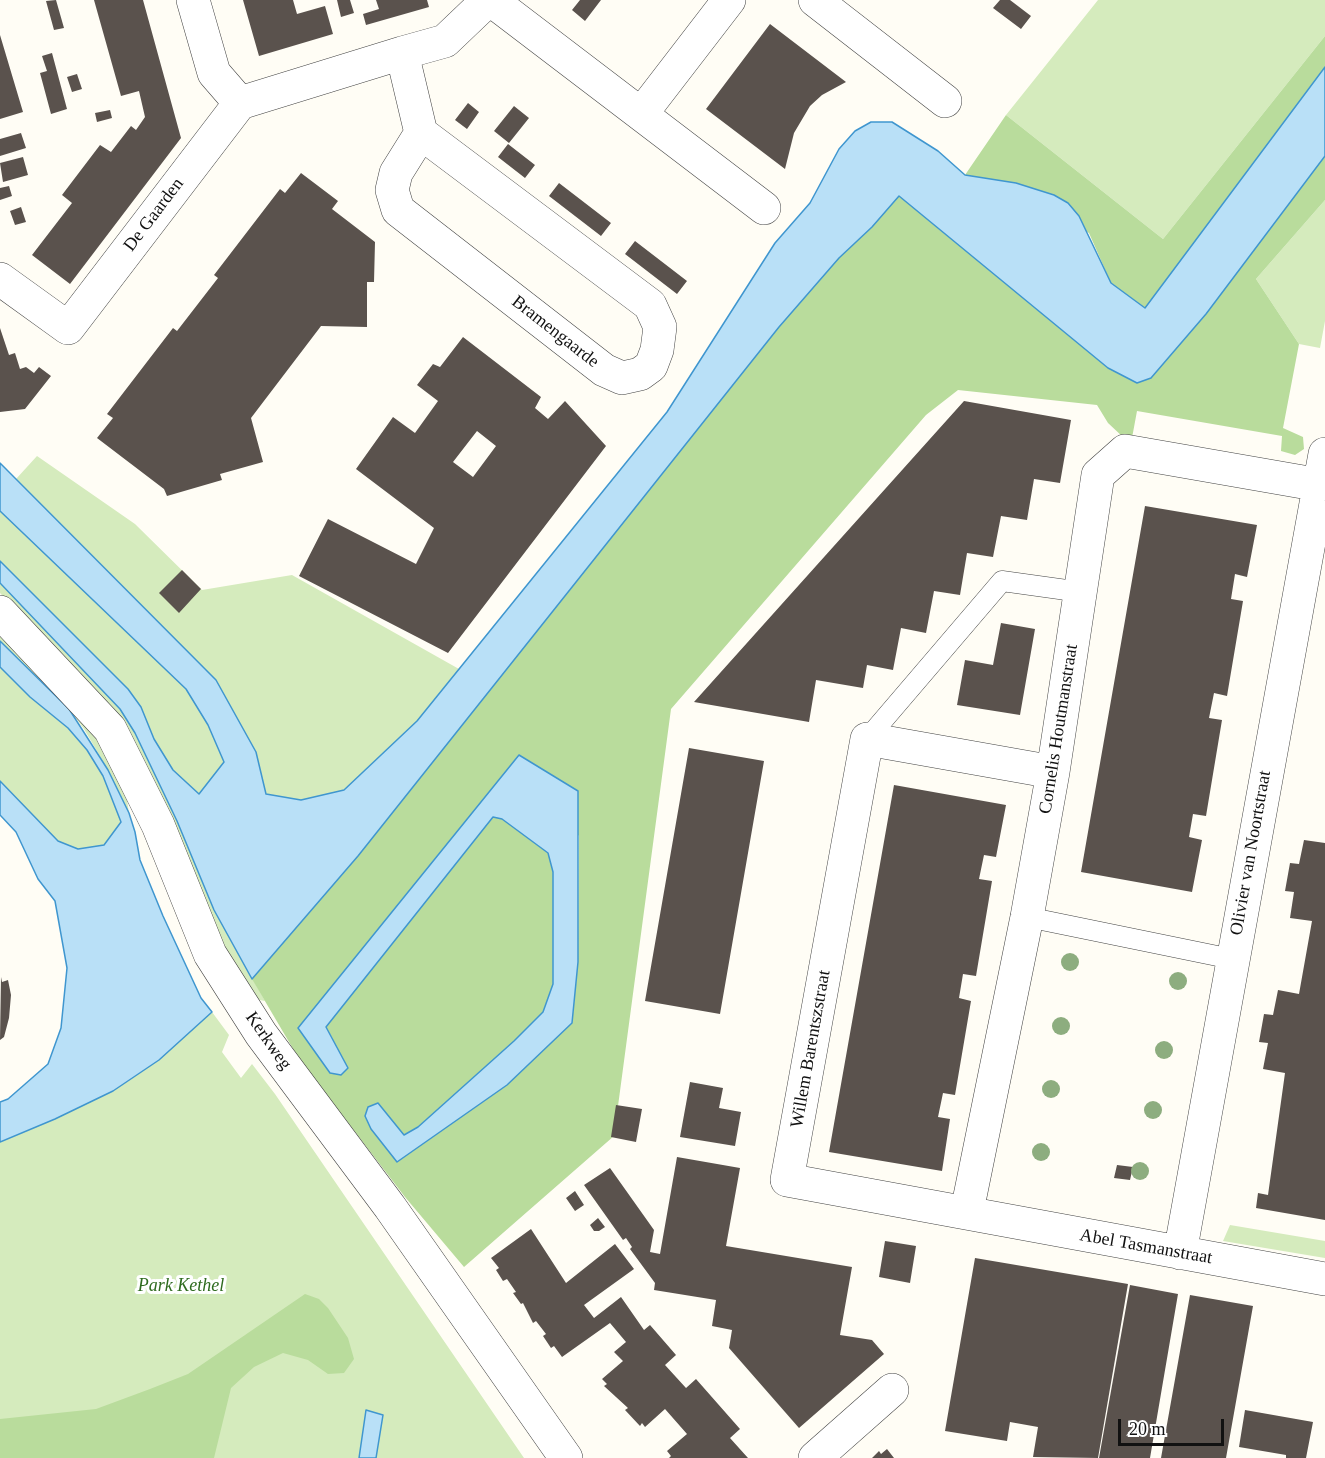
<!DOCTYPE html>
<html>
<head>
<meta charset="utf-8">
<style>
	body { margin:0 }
	#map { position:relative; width:1325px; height:1458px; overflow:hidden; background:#fffdf5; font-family:Georgia,serif }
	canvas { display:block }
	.scale { position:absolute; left:1118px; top:1419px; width:106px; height:27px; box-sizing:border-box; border:3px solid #111; border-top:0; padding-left:8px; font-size:18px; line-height:21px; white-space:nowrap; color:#111; -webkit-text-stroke:4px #fff; paint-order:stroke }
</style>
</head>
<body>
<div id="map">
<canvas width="1325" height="1458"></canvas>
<div class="scale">20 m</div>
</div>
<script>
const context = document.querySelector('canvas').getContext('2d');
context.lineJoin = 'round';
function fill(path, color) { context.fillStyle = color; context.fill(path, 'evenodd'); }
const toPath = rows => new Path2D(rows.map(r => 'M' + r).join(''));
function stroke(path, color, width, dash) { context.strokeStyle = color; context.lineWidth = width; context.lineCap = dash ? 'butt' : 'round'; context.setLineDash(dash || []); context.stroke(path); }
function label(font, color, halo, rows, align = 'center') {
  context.font = font + ' Georgia,serif'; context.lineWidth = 6; context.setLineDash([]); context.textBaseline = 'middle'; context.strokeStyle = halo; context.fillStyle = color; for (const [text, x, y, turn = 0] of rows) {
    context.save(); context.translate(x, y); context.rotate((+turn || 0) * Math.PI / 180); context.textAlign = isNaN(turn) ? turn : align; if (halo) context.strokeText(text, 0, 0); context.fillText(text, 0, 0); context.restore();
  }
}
const green = toPath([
	[1098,0,1325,0,1325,36,1163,239,1006,115],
	[1325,200,1325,321,1320,348,1299,344,1256,279],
	[37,456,135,524,202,590,292,575,459,669,417,721,344,790,301,800,266,794,256,752,16,479],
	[0,511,186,689,208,725,224,762,198,795,173,770,154,739,141,707,0,561],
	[0,583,120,709,135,733,177,821,214,910,265,1001,248,998,118,718,0,593],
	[0,630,87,718,124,781,129,813,108,770,84,729,69,709,0,641],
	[0,667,30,697,68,728,87,750,103,776,122,822,104,845,78,849,58,841,0,781],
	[212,1012,229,1035,222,1052,241,1078,252,1064,275,1094,524,1458,0,1458,0,1142,55,1119,113,1091,159,1060],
	[1230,1225,1325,1241,1325,1258,1223,1241]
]);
const forest = toPath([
	[1325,36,1325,67,1145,308,1111,283,1089,233,999,181,965,175,1006,115,1163,239],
	[1325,156,1325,200,1256,279,1299,344,1283,428,1303,437,1304,449,1295,455,1281,451,1282,436,1137,411,1132,438,1124,438,1108,423,1097,405,958,390,926,415,671,709,614,1136,464,1267,405,1197,299,1059,252,979,358,856,779,327,839,258,872,227,899,195,1108,368,1151,378,1206,314],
	[520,755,579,836,578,962,572,1022,397,1162,377,1103,403,1135,418,1127,514,1041,543,1012,553,984,553,872,548,853,502,819,493,817,334,1016,326,1027,333,1039,298,1028],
	[305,1294,319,1299,328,1308,348,1338,354,1359,344,1373,328,1374,308,1360,283,1353,254,1367,231,1388,214,1458,0,1458,0,1419,96,1409,150,1389,188,1374]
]);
const water = toPath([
	[1325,67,1325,156,1206,314,1151,378,1137,383,1108,368,899,196,872,227,839,258,779,327,358,856,252,979,214,910,177,821,135,733,120,709,0,583,0,561,128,689,141,707,154,739,173,770,199,794,224,762,208,725,186,689,0,511,0,463,216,680,256,752,266,794,301,800,344,790,417,721,667,412,775,243,810,203,839,149,855,131,871,122,892,122,938,151,965,175,1016,183,1054,195,1068,203,1079,216,1111,283,1145,308,1325,67],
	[0,641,69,709,108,770,129,813,135,832,140,860,163,916,201,998,212,1012,159,1060,113,1091,55,1119,0,1142,0,1102,8,1099,48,1064,61,1028,67,968,55,901,38,879,16,832,0,815,0,781,58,841,78,849,104,845,121,822,103,776,87,750,68,728,30,697,0,667,0,641],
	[519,755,578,791,578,962,572,1023,507,1085,397,1162,371,1129,365,1116,368,1107,378,1103,404,1135,418,1127,514,1041,543,1012,553,984,553,872,548,853,502,819,493,817,326,1027,348,1068,341,1075,330,1073,298,1028,519,755],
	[366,1410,383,1415,376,1458,359,1458,366,1410]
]);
const building = toPath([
	[56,0,64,28,54,30,46,1],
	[94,0,143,0,181,138,70,284,32,255,72,203,62,195,100,145,111,152,131,126,136,130,145,117,139,91,121,96],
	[243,0,293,0,297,14,325,6,333,34,259,56],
	[337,0,350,0,354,13,341,17],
	[376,0,427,0,429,7,366,25,363,14,379,9],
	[580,0,601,0,585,21,572,10],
	[1000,0,1010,0,1031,16,1021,29,993,8],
	[770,24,846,82,822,95,810,106,794,133,785,169,706,109],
	[0,35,23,112,0,119],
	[52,53,67,109,51,114,40,73,47,71,42,56],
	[77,74,82,89,72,92,67,77],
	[468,103,479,112,467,129,455,120],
	[514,106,529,118,509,143,494,131],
	[110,110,112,118,97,122,95,113],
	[21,133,26,148,0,156,0,139],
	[508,144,535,165,525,178,498,157],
	[23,157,28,175,3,182,0,163],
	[301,173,338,201,332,209,375,242,374,282,367,282,367,327,321,326,318,330,251,418,263,462,220,474,222,480,167,496,164,489,97,438,113,418,107,414,173,328,177,331,218,278,214,275,280,189,285,193],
	[559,183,611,223,601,236,549,196],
	[9,186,12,196,0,200,0,188],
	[21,207,26,222,15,225,10,211],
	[635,241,687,281,677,294,625,254],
	[0,328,9,355,15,353,20,369,26,367,34,373,39,367,51,376,25,409,0,412],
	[463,337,541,397,535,408,548,419,565,401,606,446,448,653,299,576,328,519,416,564,434,528,356,469,393,417,415,433,438,401,417,385,433,364,440,367],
	[477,431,496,446,473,477,453,462],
	[964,401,1071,420,1060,483,1034,479,1027,520,1001,516,993,557,967,553,960,595,934,591,926,633,901,628,893,670,867,665,863,688,816,680,809,722,694,702],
	[1145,506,1257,525,1247,577,1235,574,1231,599,1243,601,1227,696,1214,693,1209,718,1222,720,1206,816,1193,814,1189,837,1202,840,1192,892,1081,872],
	[182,570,201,589,179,613,159,593],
	[1001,623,1035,629,1020,715,957,705,965,660,993,665],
	[689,748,764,761,720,1014,645,1001],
	[894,785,1006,805,996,857,984,855,979,879,992,881,976,976,963,974,959,998,971,1001,955,1095,943,1093,938,1117,950,1119,942,1171,829,1152],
	[1304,840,1325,843,1325,1220,1256,1208,1258,1193,1268,1195,1285,1073,1263,1069,1268,1043,1259,1042,1264,1014,1273,1015,1278,990,1299,994,1312,921,1290,918,1294,892,1285,891,1290,863,1299,864],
	[1,977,2,982,8,980,11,995,9,1018,4,1037,0,1040],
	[690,1082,723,1088,719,1108,741,1112,735,1146,680,1137],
	[616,1105,642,1109,636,1142,611,1137],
	[677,1157,740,1168,726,1246,852,1267,840,1335,872,1340,884,1354,799,1428,729,1348,732,1330,712,1326,716,1300,654,1290,655,1283,630,1249,632,1247,626,1238,623,1240,584,1185,610,1168,654,1230,650,1252,660,1254],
	[1117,1165,1133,1167,1130,1180,1114,1178],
	[575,1191,584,1205,575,1211,566,1198],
	[598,1218,605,1227,599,1231,594,1231,590,1225],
	[531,1229,566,1283,615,1244,634,1269,584,1305,594,1318,621,1297,644,1330,650,1325,676,1355,665,1365,686,1388,696,1379,740,1429,730,1438,748,1458,669,1458,671,1456,667,1451,687,1434,665,1409,645,1427,642,1423,640,1426,625,1410,628,1408,604,1386,607,1384,602,1379,623,1361,614,1352,626,1342,610,1323,562,1357,554,1346,551,1348,543,1336,546,1334,536,1321,533,1323,523,1303,521,1304,513,1293,516,1292,507,1279,503,1281,496,1270,499,1268,491,1258],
	[885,1241,916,1246,910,1283,879,1277],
	[975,1258,1128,1284,1098,1458,1033,1457,1038,1427,1010,1422,1007,1441,945,1431],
	[1130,1285,1178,1294,1150,1458,1099,1458],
	[1190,1295,1253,1306,1226,1458,1161,1458],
	[1245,1410,1313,1422,1306,1458,1286,1458,1286,1455,1239,1447],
	[887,1449,894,1458,872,1458,879,1451,881,1454]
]);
const lane = toPath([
	[867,739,1002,581,1081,592],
	[1027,917,1232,959]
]);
const street = toPath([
	[193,0,214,73,240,103],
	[491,0,764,208],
	[815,0,945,101],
	[642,113,729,0],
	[421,133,396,173,392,190,398,210,604,370,622,378,640,374,651,366,657,350,660,327,650,305,421,133,402,53,445,41,488,0],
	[0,279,68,328,240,103,402,53],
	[0,612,110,729,158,825,210,954,261,1034,390,1207,566,1458],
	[1053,772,867,739,787,1180,1325,1279],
	[967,1211,1027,917,1053,772,1098,475,1125,451,1320,485],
	[1180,1253,1325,454],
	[815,1458,892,1390]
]);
const trees = [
	[1070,962],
	[1178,981],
	[1061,1026],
	[1164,1050],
	[1051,1089],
	[1153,1110],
	[1041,1152],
	[1140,1171]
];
const streetNames = [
	["De Gaarden",154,215,-53],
	["Bramengaarde",555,332,38],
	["Cornelis Houtmanstraat",1059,729,-81],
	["Olivier van Noortstraat",1251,853,-80],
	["Kerkweg",268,1041,55],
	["Willem Barentszstraat",811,1049,-80],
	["Abel Tasmanstraat",1146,1247,10]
];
const parkNames = [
	["Park Kethel",181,1286]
];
fill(green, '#d5ebbd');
fill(forest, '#b9dc9c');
fill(water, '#b9e0f7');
stroke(water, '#3f96cf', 1.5);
fill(building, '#5a524d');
stroke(lane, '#444', 21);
stroke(street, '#444', 34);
stroke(lane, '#fff', 20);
stroke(street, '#fff', 33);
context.fillStyle = '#8dad7f';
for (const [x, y] of trees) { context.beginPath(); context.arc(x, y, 9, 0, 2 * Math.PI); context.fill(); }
label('18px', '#111', '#fff', streetNames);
label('italic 18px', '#2f6b1f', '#fff', parkNames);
</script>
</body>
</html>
